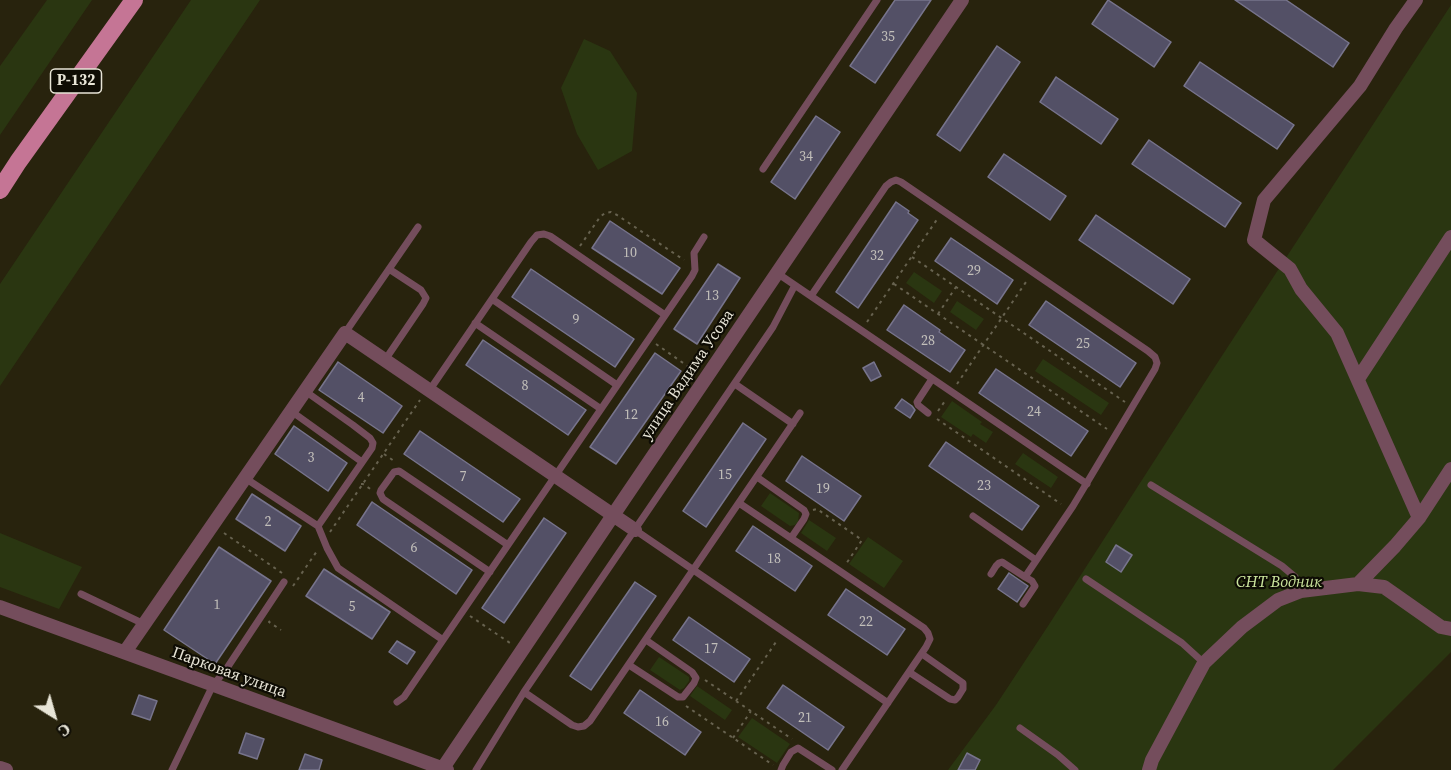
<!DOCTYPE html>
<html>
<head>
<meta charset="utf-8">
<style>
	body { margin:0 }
	#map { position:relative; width:1451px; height:770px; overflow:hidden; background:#28230d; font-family:"Source Serif 4",serif }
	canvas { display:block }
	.north { position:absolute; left:24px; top:686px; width:60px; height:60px; -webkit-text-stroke:4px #0e0c04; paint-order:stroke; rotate:143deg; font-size:16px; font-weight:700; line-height:24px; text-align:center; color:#e7e4d6 }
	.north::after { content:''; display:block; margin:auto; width:21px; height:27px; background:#e7e4d6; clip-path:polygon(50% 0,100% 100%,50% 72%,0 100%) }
</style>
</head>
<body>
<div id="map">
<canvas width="1451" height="770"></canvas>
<div class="north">С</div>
</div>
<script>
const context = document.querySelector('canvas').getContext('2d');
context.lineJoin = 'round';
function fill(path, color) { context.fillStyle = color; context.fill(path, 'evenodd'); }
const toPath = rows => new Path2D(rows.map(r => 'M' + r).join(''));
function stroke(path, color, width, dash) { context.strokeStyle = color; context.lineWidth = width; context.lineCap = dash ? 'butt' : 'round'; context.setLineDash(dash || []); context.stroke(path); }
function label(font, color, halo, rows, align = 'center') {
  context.font = font + ' "Source Serif 4",serif'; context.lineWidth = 4.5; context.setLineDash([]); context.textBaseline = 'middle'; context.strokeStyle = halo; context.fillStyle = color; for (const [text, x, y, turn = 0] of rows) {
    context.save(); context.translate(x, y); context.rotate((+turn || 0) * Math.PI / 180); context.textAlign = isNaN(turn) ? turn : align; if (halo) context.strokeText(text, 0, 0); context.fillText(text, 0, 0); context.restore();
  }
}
const green = toPath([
	[47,0,92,0,0,135,0,66],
	[191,0,260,0,0,386,0,284],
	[1451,5,1451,652,1333,770,948,770,996,705,1048,626,1214,368],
	[584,39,610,51,637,93,632,151,598,170,577,134,561,88],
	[914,272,942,291,934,303,906,283],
	[957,301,984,319,976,330,950,312],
	[1043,359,1109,403,1101,415,1035,371],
	[952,401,982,422,980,424,993,432,986,443,973,434,971,437,941,417],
	[1023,453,1058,477,1051,488,1015,464],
	[770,493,799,513,798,522,795,525,790,526,761,506],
	[809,520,836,538,827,551,801,533],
	[0,533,82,567,59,609,0,587],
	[868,537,903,561,884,588,849,564],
	[659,657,689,677,689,681,684,688,680,690,650,670],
	[697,686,732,710,725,720,690,696],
	[752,718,790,744,777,763,738,737]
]);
const building = toPath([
	[895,0,931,0,875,83,850,66,895,0],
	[1108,0,1171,42,1154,67,1092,24,1108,0],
	[1235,0,1286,0,1349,43,1333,67,1235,0],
	[997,46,1020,62,960,151,937,135,997,46],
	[1200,62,1294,125,1277,149,1184,86,1200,62],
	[1056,77,1118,119,1101,144,1040,102,1056,77],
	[816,116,840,132,795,199,771,182,816,116],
	[1149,140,1241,203,1225,227,1132,164,1149,140],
	[1004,154,1066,196,1050,220,988,177,1004,154],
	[896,202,909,211,908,213,918,220,858,308,836,292,896,202],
	[1096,215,1190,279,1173,304,1079,240,1096,215],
	[610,221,680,268,662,294,592,248,610,221],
	[951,238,1013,280,997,304,935,261,951,238],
	[718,264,740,278,697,344,674,329,718,264],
	[531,269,634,339,615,367,512,297,531,269],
	[1046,301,1136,363,1120,387,1029,325,1046,301],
	[904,305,940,330,939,332,965,350,950,372,887,330,904,305],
	[483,340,586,410,568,435,466,365,483,340],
	[655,353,681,371,616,464,590,447,655,353],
	[338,362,402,406,383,433,319,390,338,362],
	[874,362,881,376,871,381,863,368,874,362],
	[996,369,1088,431,1071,456,979,393,996,369],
	[902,399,912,406,915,410,910,418,895,408,902,399],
	[743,423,766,439,706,527,683,511,743,423],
	[294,426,347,463,328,491,275,454,294,426],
	[420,431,520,499,503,522,404,454,420,431],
	[946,442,1039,506,1022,530,929,466,946,442],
	[802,456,861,496,844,521,786,481,802,456],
	[252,494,301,526,285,551,236,519,252,494],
	[372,502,472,570,456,594,357,525,372,502],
	[544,518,566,533,504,623,482,608,544,518],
	[753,526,812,566,795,591,736,551,753,526],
	[1116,545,1132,555,1121,572,1106,562,1116,545],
	[219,547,271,581,215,664,164,630,219,547],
	[324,569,390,612,372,639,306,596,324,569],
	[1009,573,1028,586,1017,602,998,589,1009,573],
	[635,582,656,596,591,690,570,676,635,582],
	[846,589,905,629,887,655,828,615,846,589],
	[689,617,750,659,734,682,673,640,689,617],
	[397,641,415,652,407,664,389,652,397,641],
	[783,685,844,727,828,750,767,708,783,685],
	[640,690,701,732,685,755,624,713,640,690],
	[139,695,157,701,150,720,132,714,139,695],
	[246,733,264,739,257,759,239,753,246,733],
	[967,753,980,760,975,770,958,770,967,753],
	[305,754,322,760,319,770,299,770,305,754]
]);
const path = toPath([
	[580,246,600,217,605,213,611,212,617,215,684,260],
	[912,257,1125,402],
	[894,284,1107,429],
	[938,314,956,287],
	[867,322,938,218],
	[656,344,696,372],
	[957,384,1028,279],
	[938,411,945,401],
	[937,419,1061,504],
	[384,454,394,461],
	[361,484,363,484,372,490],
	[813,510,817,509,862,540,846,564],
	[330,532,420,400],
	[224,533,282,573],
	[293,586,317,551],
	[470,616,510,643],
	[270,621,269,622,281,630],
	[705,680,792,739],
	[736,701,778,639],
	[686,706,773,765],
	[733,738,751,711]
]);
const lane = toPath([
	[763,169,877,0],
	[777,273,1087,484],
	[811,296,886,186,891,182,896,180,901,182,1148,351,1155,357,1157,363,1155,369,1073,506,1025,577,1002,562,999,563,996,566,991,574],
	[492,299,617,385],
	[475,323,601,409],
	[345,333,418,227],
	[385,360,423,304,426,298,421,290,389,269],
	[735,384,793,424],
	[305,391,353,425,370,438,373,443,372,448,318,526],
	[429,391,531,242,537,235,544,234,550,236,665,315],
	[291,411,362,462],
	[928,413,918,405,917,402,932,379],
	[757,477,804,510,806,514,804,519,791,538],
	[245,478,318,526,327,548,338,568,443,640],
	[1151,485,1282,566,1295,577,1301,591],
	[739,503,924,628,928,633,930,639,926,647,842,770],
	[973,516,1036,560],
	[635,530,888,703],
	[490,572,383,499,380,493,381,490,394,472,399,471,402,473,508,545],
	[1086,579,1182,643,1204,663],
	[81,594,144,624],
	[1023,604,1035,586,1032,581,1025,577],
	[629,665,678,697,683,697,694,683,696,678,692,672,646,640],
	[909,672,950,699,955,700,958,697,963,689,963,683,922,654],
	[524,692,572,725,578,727,584,726,590,721,800,413],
	[397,702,404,697,692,276,695,270,694,253,704,237],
	[1020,728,1058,755,1075,770],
	[172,770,213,685,225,671,284,582],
	[476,770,524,692,773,327,795,285],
	[781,770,783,765,791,752,798,748,832,770]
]);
const street = toPath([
	[1358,379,1451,237],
	[1419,518,1451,469],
	[1358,584,1384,587,1441,627,1451,629],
	[0,607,447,770],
	[125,652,345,333,635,530],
	[0,768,6,770],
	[443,768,624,499,962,0],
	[1149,770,1152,760,1204,663,1242,627,1278,600,1301,591,1358,584,1395,546,1419,518,1337,333,1301,289,1290,269,1254,240,1264,200,1360,86,1396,28,1416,0]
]);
const primary = toPath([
	[0,190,18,162,134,0]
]);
const numberNames = [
	["35",888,37],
	["34",806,157],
	["10",630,253],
	["32",877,256],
	["29",974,271],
	["13",712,296],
	["9",576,320],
	["28",928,341],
	["25",1083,344],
	["8",525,386],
	["4",361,398],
	["24",1034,412],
	["12",631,415],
	["3",311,458],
	["15",725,475],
	["7",463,477],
	["23",984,486],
	["19",823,489],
	["2",268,522],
	["6",414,548],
	["18",774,559],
	["1",217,605],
	["5",352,607],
	["22",866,622],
	["17",711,649],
	["21",805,718],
	["16",662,722]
];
const shields = [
	[76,81,51]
];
const shieldNames = [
	["Р-132",76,81]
];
const streetNames = [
	["улица Вадима Усова",688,375,-56],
	["Парковая улица",229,673,20]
];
const parkNames = [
	["СНТ Водник",1279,583]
];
fill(green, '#2a3611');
fill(building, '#535066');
stroke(building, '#77748c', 1.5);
stroke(path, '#67624f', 2, [3, 4.5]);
stroke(lane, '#744d5c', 7);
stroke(street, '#744d5c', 14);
stroke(primary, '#c57595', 18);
label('14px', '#c2bfba', null, numberNames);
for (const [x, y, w] of shields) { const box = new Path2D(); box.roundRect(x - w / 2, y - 12, w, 24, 4.5); context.fillStyle = '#0e0c04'; context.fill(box); stroke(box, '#e7e4d6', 1.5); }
label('bold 15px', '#e7e4d6', null, shieldNames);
label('16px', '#e7e4d6', '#0e0c04', streetNames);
label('italic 16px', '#cbe59d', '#0e0c04', parkNames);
</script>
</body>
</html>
